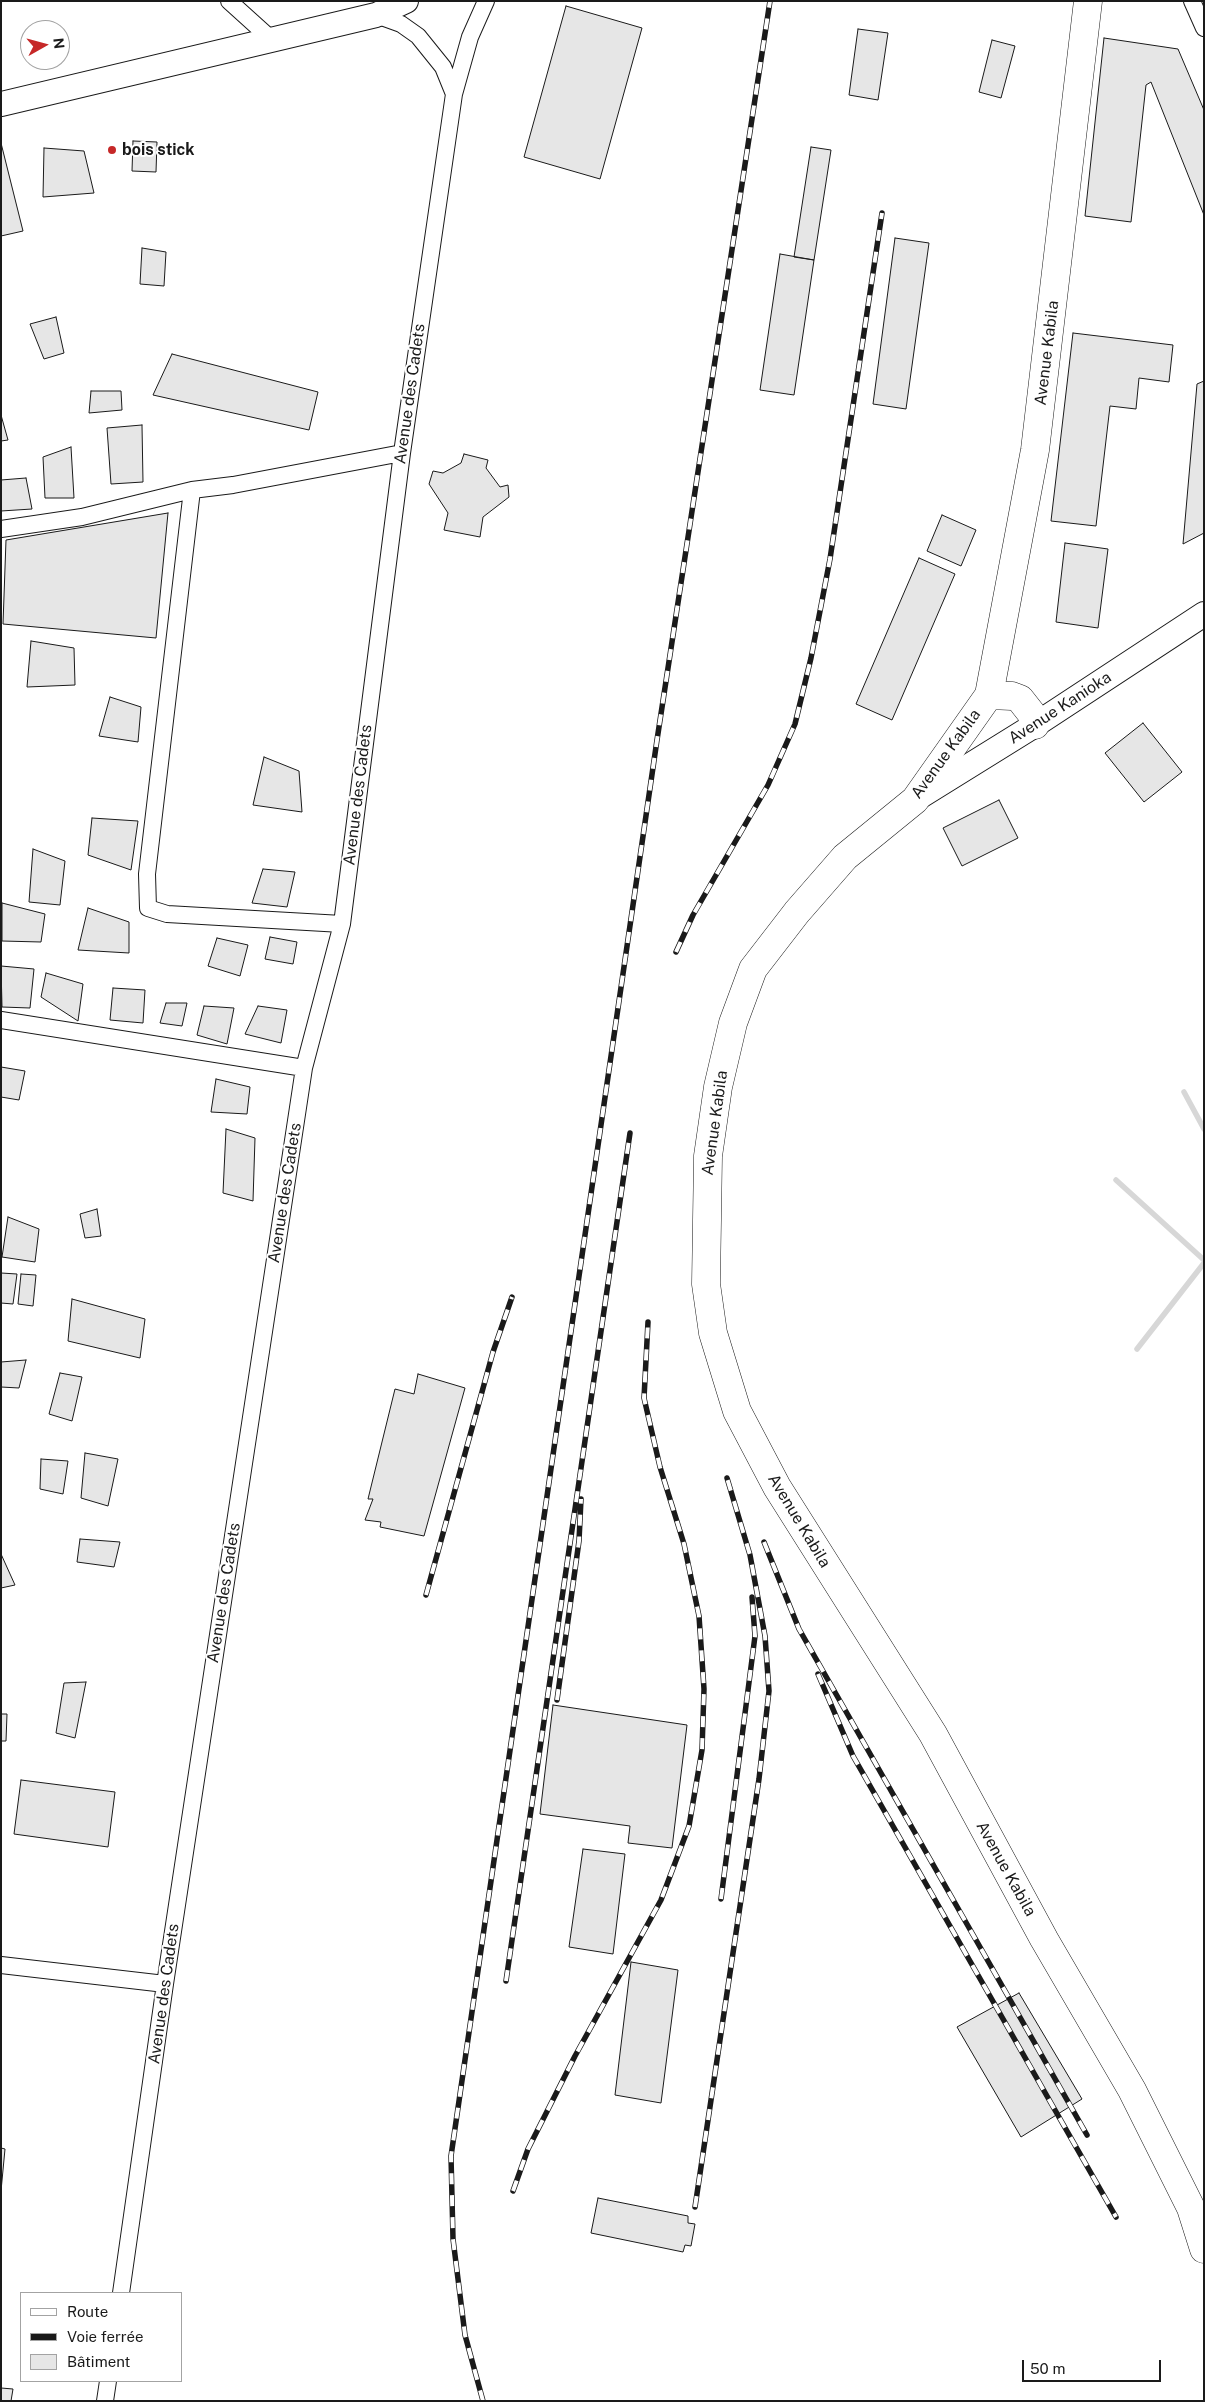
<!DOCTYPE html>
<html>
<head>
<meta charset="utf-8">
<style>
	body { margin:0 }
	#map { position:relative; width:1205px; height:2402px; overflow:hidden; background:#fff; font-family:"Public Sans",sans-serif }
	canvas { display:block }
	.frame { position:absolute; inset:0; border:2px solid #1a1a1a; pointer-events:none }
	.legend { position:absolute; left:20px; top:2292px; width:162px; height:90px; box-sizing:border-box; background:#fff; border:1px solid #a3a3a3; margin:0; padding:6px 9px; list-style:none; font-size:15px; color:#1a1a1a }
	.legend li { display:flex; align-items:center; gap:10px; height:25px }
	.legend b { width:25px; border:1px solid #a3a3a3 }
	.north { position:absolute; left:20px; top:20px; width:50px; height:50px; box-sizing:border-box; background:#fff; border:1px solid #a3a3a3; border-radius:50%; rotate:83deg; font-size:14px; font-weight:700; line-height:20px; text-align:center; color:#1a1a1a }
	.north::after { content:''; display:block; margin:auto; width:18px; height:22px; background:#c62828; clip-path:polygon(50% 0,100% 100%,50% 72%,0 100%) }
	.scale { position:absolute; left:1022px; top:2360px; width:139px; height:22px; box-sizing:border-box; border:2px solid #1a1a1a; border-top:0; padding-left:6px; font-size:15px; line-height:18px; white-space:nowrap; color:#1a1a1a; -webkit-text-stroke:4px #fff; paint-order:stroke }
</style>
</head>
<body>
<div id="map">
<canvas width="1205" height="2402"></canvas>
<div class="frame"></div>
<ul class="legend">
<li><b style="height:6px;background:#fff"></b>Route</li>
<li><b style="height:6px;background:#1a1a1a"></b>Voie ferrée</li>
<li><b style="height:14px;background:#e6e6e6"></b>Bâtiment</li>
</ul>
<div class="north">N</div>
<div class="scale">50 m</div>
</div>
<script>
const context = document.querySelector('canvas').getContext('2d');
context.lineJoin = 'round';
const toPath = rows => new Path2D(rows.map(r => 'M' + r).join(''));
function stroke(path, color, width, dash) { context.strokeStyle = color; context.lineWidth = width; context.lineCap = dash ? 'butt' : 'round'; context.setLineDash(dash || []); context.stroke(path); }
function fill(path, color) { context.fillStyle = color; context.fill(path, 'evenodd'); }
function label(font, color, halo, rows, align = 'center') {
  context.font = font + ' "Public Sans",sans-serif'; context.lineWidth = 4; context.setLineDash([]); context.textBaseline = 'middle'; context.strokeStyle = halo; context.fillStyle = color; for (const [text, x, y, turn = 0] of rows) {
    context.save(); context.translate(x, y); context.rotate((+turn || 0) * Math.PI / 180); context.textAlign = isNaN(turn) ? turn : align; if (halo) context.strokeText(text, 0, 0); context.fillText(text, 0, 0); context.restore();
  }
}
const stream = toPath([
	[1184,1092,1204,1129],
	[1116,1180,1204,1260],
	[1137,1349,1204,1263]
]);
const building = toPath([
	[566,6,642,28,600,179,524,157,566,6],
	[858,29,888,33,878,100,849,95,858,29],
	[1104,38,1178,49,1204,110,1204,215,1151,82,1146,85,1131,222,1085,216,1104,38],
	[992,40,1015,46,1001,98,979,92,992,40],
	[133,141,157,142,156,172,132,171,133,141],
	[1,143,23,231,1,236,1,143],
	[811,147,831,150,814,260,794,257,811,147],
	[44,148,84,151,94,193,43,197,44,148],
	[895,238,929,243,906,409,873,404,895,238],
	[142,248,166,252,164,286,140,284,142,248],
	[780,254,814,260,794,395,760,390,780,254],
	[56,317,64,353,44,359,30,324,56,317],
	[1073,333,1173,345,1169,382,1139,378,1136,409,1110,406,1096,526,1051,521,1073,333],
	[172,354,318,392,309,430,153,395,172,354],
	[1204,381,1204,533,1183,544,1197,384,1204,381],
	[91,391,121,391,122,410,89,413,91,391],
	[1,415,8,440,1,441,1,415],
	[142,425,143,482,111,484,107,428,142,425],
	[71,447,74,498,45,498,43,457,71,447],
	[464,454,488,460,486,468,500,487,508,485,509,497,483,517,480,537,444,530,448,513,429,484,433,471,443,473,461,463,464,454],
	[26,478,32,509,1,511,1,480,26,478],
	[168,513,156,638,3,624,6,540,168,513],
	[942,515,976,530,961,566,927,551,942,515],
	[1065,543,1108,549,1098,628,1056,622,1065,543],
	[919,558,955,574,892,720,856,704,919,558],
	[31,641,74,648,75,685,27,687,31,641],
	[110,697,141,707,138,742,99,736,110,697],
	[1143,723,1182,772,1144,802,1105,753,1143,723],
	[264,757,299,771,302,812,253,805,264,757],
	[999,800,1018,838,962,866,943,828,999,800],
	[92,818,138,821,131,870,88,855,92,818],
	[33,849,65,861,60,905,29,902,33,849],
	[263,869,295,872,287,907,252,903,263,869],
	[2,903,45,914,41,942,2,941,2,903],
	[88,908,129,922,129,953,78,950,88,908],
	[270,937,297,942,293,964,265,959,270,937],
	[217,938,248,945,240,976,208,966,217,938],
	[1,966,34,969,30,1008,2,1007,1,966],
	[46,973,83,984,78,1021,41,997,46,973],
	[113,988,145,990,143,1023,110,1020,113,988],
	[166,1003,187,1003,182,1026,160,1023,166,1003],
	[204,1006,234,1008,227,1044,197,1035,204,1006],
	[258,1006,287,1010,281,1043,245,1034,258,1006],
	[1,1067,25,1071,19,1100,1,1097,1,1067],
	[216,1079,250,1087,247,1114,211,1112,216,1079],
	[226,1129,255,1138,253,1201,223,1193,226,1129],
	[97,1209,101,1236,85,1238,80,1214,97,1209],
	[8,1217,39,1229,35,1262,2,1257,8,1217],
	[1,1273,17,1274,13,1304,1,1303,1,1273],
	[21,1274,36,1275,33,1306,18,1304,21,1274],
	[72,1299,145,1319,140,1358,68,1341,72,1299],
	[26,1360,19,1388,1,1387,1,1362,26,1360],
	[60,1373,82,1377,72,1421,49,1414,60,1373],
	[418,1374,465,1388,424,1536,380,1527,381,1522,365,1520,373,1499,368,1499,395,1389,414,1394,418,1374],
	[85,1453,118,1459,108,1506,81,1498,85,1453],
	[41,1459,68,1461,63,1494,40,1489,41,1459],
	[80,1539,120,1542,114,1567,77,1562,80,1539],
	[1,1554,15,1585,1,1588,1,1554],
	[86,1682,75,1738,56,1733,64,1683,86,1682],
	[553,1705,687,1725,672,1848,628,1843,630,1826,540,1814,553,1705],
	[1,1714,7,1714,6,1741,1,1741,1,1714],
	[21,1780,115,1792,108,1847,14,1834,21,1780],
	[583,1849,625,1854,613,1954,569,1947,583,1849],
	[631,1962,678,1970,661,2103,615,2095,631,1962],
	[1019,1993,1082,2099,1021,2137,957,2027,1019,1993],
	[1,2148,5,2149,1,2191,1,2148],
	[598,2198,688,2216,688,2223,695,2224,691,2246,685,2245,683,2252,591,2233,598,2198],
	[1,2388,13,2389,11,2401,1,2401,1,2388]
]);
const street = toPath([
	[229,1,271,39],
	[1192,1,1204,28],
	[376,15,401,24,418,36,443,67,454,94],
	[192,490,147,874,148,908,167,914,342,924],
	[1,529,82,517,192,490,233,485,402,453],
	[1,1020,304,1068],
	[1,1965,165,1984],
	[121,2293,165,1984,304,1068,342,924,402,453,454,94,470,37,486,1],
	[105,2401,108,2381]
]);
const secondary = toPath([
	[1,104,376,15,406,1],
	[919,797,1035,725,1204,614]
]);
const highway = toPath([
	[1088,1,1035,450,989,695,915,800,845,857,797,912,753,969,733,1023,718,1087,708,1156,706,1284,713,1333,737,1411,777,1487,933,1734,1044,1939,1132,2090,1191,2208,1204,2249],
	[989,695,1012,696,1020,699,1031,713,1035,725]
]);
const rail = toPath([
	[676,952,693,915,768,785,795,724,811,658,830,559,882,213],
	[764,1542,799,1629,1087,2135],
	[426,1595,493,1352,512,1297],
	[818,1674,853,1756,1116,2217],
	[557,1700,579,1541,581,1499],
	[721,1899,755,1636,752,1597],
	[506,1981,630,1133],
	[513,2191,528,2149,575,2056,661,1900,689,1826,702,1750,704,1689,699,1616,684,1544,660,1467,644,1398,648,1322],
	[695,2207,759,1779,769,1691,765,1636,750,1555,727,1478],
	[483,2401,465,2335,453,2239,451,2156,657,740,770,1]
]);
const markers = [
	[112,150,5,"#c62828"]
];
const poiNames = [
	["bois stick",122,150]
];
const streetNames = [
	["Avenue Kabila",1047,353,-83],
	["Avenue des Cadets",410,394,-82],
	["Avenue Kanioka",1060,708,-33],
	["Avenue Kabila",946,754,-54],
	["Avenue des Cadets",358,795,-83],
	["Avenue Kabila",715,1123,-82],
	["Avenue des Cadets",285,1193,-81],
	["Avenue Kabila",799,1521,59],
	["Avenue des Cadets",224,1593,-81],
	["Avenue Kabila",1006,1869,61],
	["Avenue des Cadets",164,1994,-82]
];
stroke(stream, '#d7d7d7', 5.5);
fill(building, '#e6e6e6');
stroke(building, '#1a1a1a', 1);
stroke(street, '#1a1a1a', 18);
stroke(secondary, '#1a1a1a', 26);
stroke(highway, '#1a1a1a', 29);
stroke(street, '#fff', 16);
stroke(secondary, '#fff', 24);
stroke(highway, '#fff', 28);
stroke(rail, '#1a1a1a', 5.5);
stroke(rail, '#fff', 4, [11]);
for (const [x, y, r, color] of markers) { const dot = new Path2D(); dot.arc(x, y, r, 0, 2 * Math.PI); context.fillStyle = color; context.fill(dot); stroke(dot, '#fff', 2); }
label('bold 16px', '#1a1a1a', '#fff', poiNames, 'left');
label('16px', '#1a1a1a', '#fff', streetNames);
</script>
</body>
</html>
